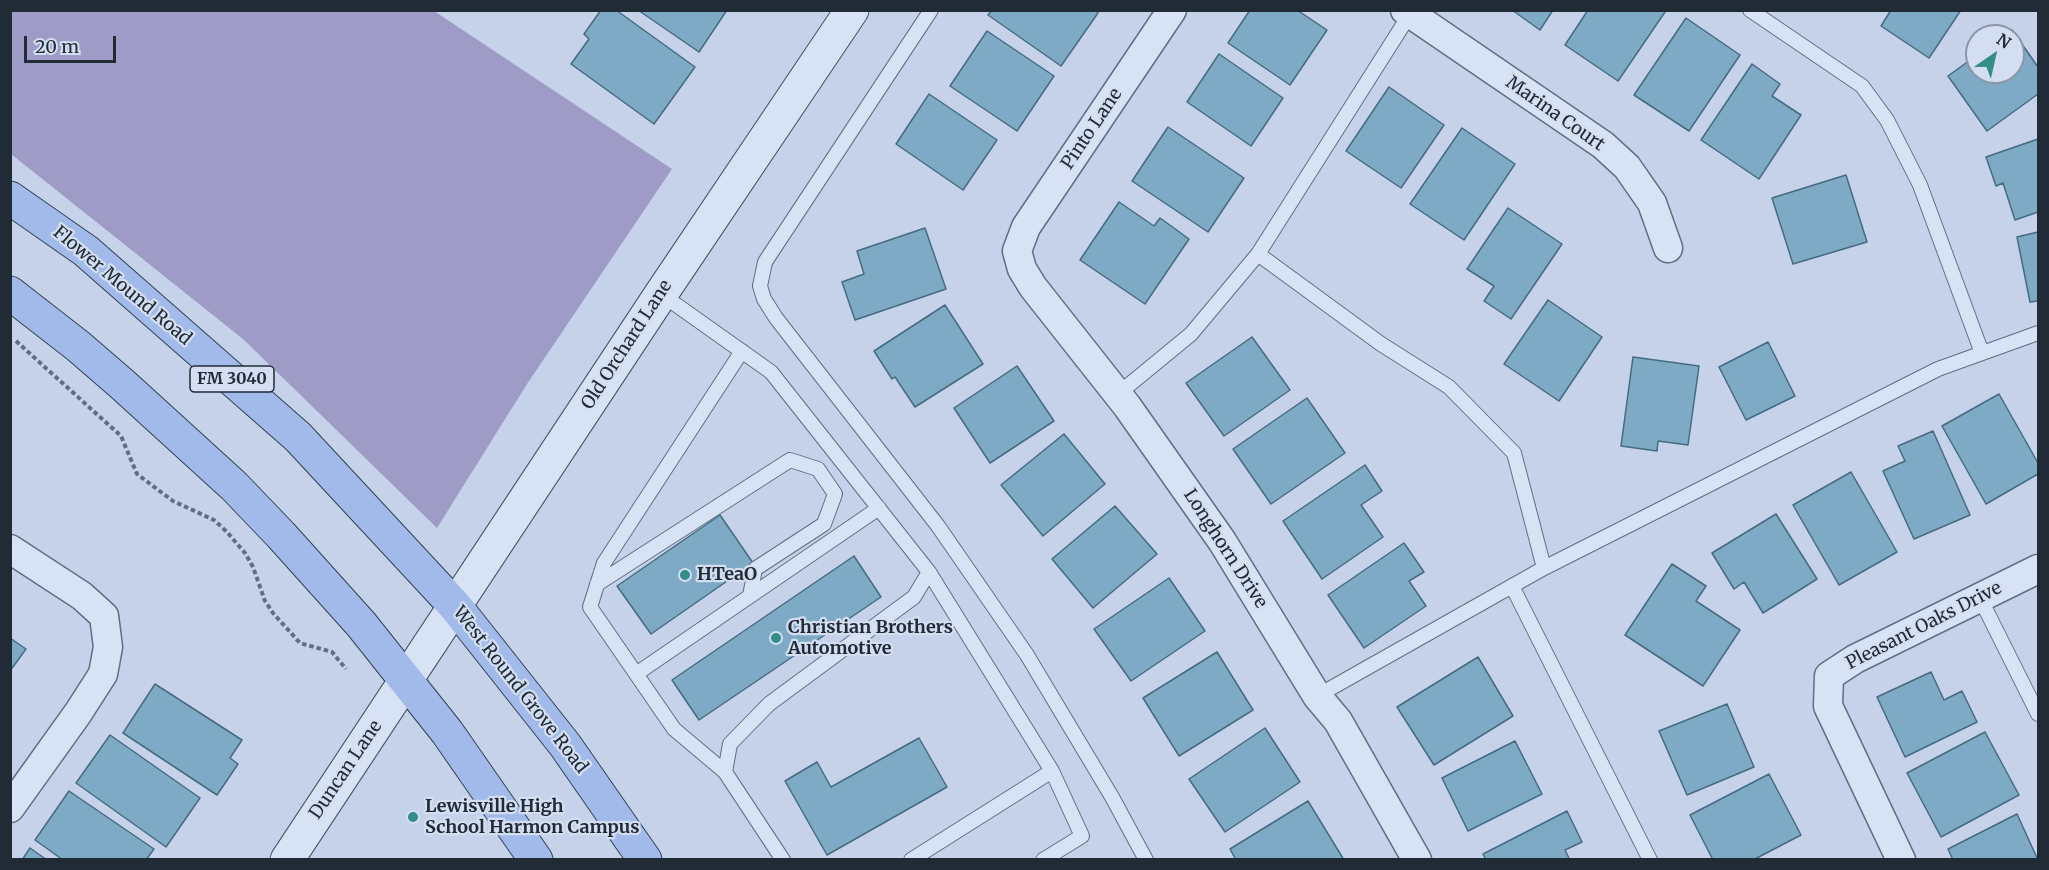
<!DOCTYPE html>
<html>
<head>
<meta charset="utf-8">
<style>
	body { margin:0 }
	#map { position:relative; width:2049px; height:870px; overflow:hidden; background:#c6d2ea; font-family:Merriweather,serif }
	canvas { display:block }
	.frame { position:absolute; inset:0; border:12px solid #202b35; pointer-events:none }
	.north { position:absolute; left:1965px; top:24px; width:60px; height:60px; box-sizing:border-box; background:#d4def2; border:2px solid #8c96a6; border-radius:50%; rotate:34deg; font-size:16px; font-weight:700; line-height:24px; text-align:center; color:#202b35 }
	.north::after { content:''; display:block; margin:auto; width:21px; height:27px; background:#338d89; clip-path:polygon(50% 0,100% 100%,50% 72%,0 100%) }
	.scale { position:absolute; left:24px; top:36px; width:92px; height:27px; box-sizing:border-box; border:3px solid #202b35; border-top:0; padding-left:8px; font-size:18px; line-height:21px; white-space:nowrap; color:#202b35; -webkit-text-stroke:4px #d4def2; paint-order:stroke }
</style>
</head>
<body>
<div id="map">
<canvas width="2049" height="870"></canvas>
<div class="frame"></div>
<div class="north">N</div>
<div class="scale">20 m</div>
</div>
<script>
const context = document.querySelector('canvas').getContext('2d');
context.lineJoin = 'round';
function fill(path, color) { context.fillStyle = color; context.fill(path, 'evenodd'); }
const toPath = rows => new Path2D(rows.map(r => 'M' + r).join(''));
function stroke(path, color, width, dash) { context.strokeStyle = color; context.lineWidth = width; context.lineCap = dash ? 'butt' : 'round'; context.setLineDash(dash || []); context.stroke(path); }
function label(font, color, halo, rows, align = 'center') {
  context.font = font + ' Merriweather,serif'; context.lineWidth = 4.5; context.setLineDash([]); context.textBaseline = 'middle'; context.strokeStyle = halo; context.fillStyle = color; for (const [text, x, y, turn = 0] of rows) {
    context.save(); context.translate(x, y); context.rotate((+turn || 0) * Math.PI / 180); context.textAlign = isNaN(turn) ? turn : align; if (halo) context.strokeText(text, 0, 0); context.fillText(text, 0, 0); context.restore();
  }
}
const green = toPath([
	[10,11,434,11,672,169,527,384,437,528,243,339,11,154]
]);
const building = toPath([
	[601,10,616,10,695,67,654,124,571,64,589,39,584,34,601,10],
	[638,10,727,10,699,52,638,10],
	[992,10,1095,10,1098,13,1061,66,988,15,992,10],
	[1250,10,1297,10,1327,30,1290,85,1228,43,1250,10],
	[1512,10,1553,10,1540,30,1512,10],
	[1588,10,1662,10,1665,12,1618,81,1565,45,1588,10],
	[1891,10,1961,10,1929,58,1881,26,1891,10],
	[1686,18,1740,55,1689,131,1634,95,1686,18],
	[2012,30,2038,67,2038,94,1987,131,1948,76,1977,55,1977,72,2013,72,2013,36,2004,36,2012,30],
	[987,31,1054,76,1017,131,950,86,987,31],
	[1219,54,1283,98,1251,146,1187,102,1219,54],
	[1752,64,1780,84,1772,96,1801,115,1759,179,1701,140,1752,64],
	[1389,87,1444,125,1401,188,1346,151,1389,87],
	[929,94,997,140,963,190,896,144,929,94],
	[1168,127,1244,178,1208,232,1132,181,1168,127],
	[1462,128,1515,164,1464,240,1410,204,1462,128],
	[2038,139,2038,212,2015,220,2003,183,1996,186,1986,157,2038,139],
	[1846,175,1867,242,1793,264,1772,198,1846,175],
	[1119,202,1154,226,1160,218,1189,239,1145,304,1080,260,1119,202],
	[1508,208,1562,244,1511,319,1484,301,1494,286,1467,269,1508,208],
	[925,228,946,289,855,320,842,282,864,274,857,251,925,228],
	[2038,232,2038,301,2030,302,2017,237,2038,232],
	[1548,300,1602,337,1559,401,1504,364,1548,300],
	[945,305,983,364,915,407,895,377,892,379,874,351,945,305],
	[1252,337,1290,390,1224,436,1186,383,1252,337],
	[1768,342,1795,396,1746,420,1719,367,1768,342],
	[1633,357,1699,366,1688,445,1658,441,1657,451,1621,446,1633,357],
	[1017,366,1054,421,990,463,954,408,1017,366],
	[1999,394,2038,463,2038,474,1986,504,1942,426,1999,394],
	[1307,398,1345,453,1271,504,1233,449,1307,398],
	[1933,431,1970,515,1914,539,1883,471,1905,461,1898,446,1933,431],
	[1064,434,1105,484,1043,536,1001,485,1064,434],
	[1365,465,1382,491,1361,505,1383,537,1322,579,1283,521,1365,465],
	[1851,472,1897,552,1839,585,1793,505,1851,472],
	[1115,506,1157,554,1093,608,1052,559,1115,506],
	[1776,514,1817,579,1763,613,1744,582,1734,589,1712,553,1776,514],
	[720,515,753,563,651,634,617,586,720,515],
	[1404,543,1424,572,1409,581,1426,606,1364,648,1328,595,1404,543],
	[854,556,881,597,699,720,672,680,854,556],
	[1672,564,1706,586,1696,601,1740,630,1703,686,1625,635,1672,564],
	[1169,578,1205,631,1131,681,1094,629,1169,578],
	[10,638,26,649,10,671,10,638],
	[1217,652,1253,710,1179,756,1143,698,1217,652],
	[1478,657,1513,716,1434,765,1397,707,1478,657],
	[1931,672,1944,700,1962,691,1977,722,1905,757,1877,697,1931,672],
	[155,684,242,740,230,758,238,764,217,795,123,733,155,684],
	[1727,704,1754,767,1687,795,1659,731,1727,704],
	[1265,728,1300,782,1225,832,1189,779,1265,728],
	[1985,732,2019,795,1941,837,1907,773,1985,732],
	[110,735,200,798,166,847,76,783,110,735],
	[919,738,947,787,827,855,785,781,817,762,831,787,919,738],
	[1515,741,1542,794,1468,831,1442,778,1515,741],
	[1769,774,1801,835,1753,860,1713,860,1690,815,1769,774],
	[69,791,154,849,146,860,63,860,35,840,69,791],
	[1308,801,1344,860,1236,860,1230,849,1308,801],
	[1567,811,1582,842,1565,850,1570,860,1486,860,1483,854,1567,811],
	[2017,814,2038,860,1953,860,1948,849,2017,814],
	[30,848,47,860,22,860,30,848]
]);
const path = toPath([
	[16,341,121,436,137,474,173,501,214,520,227,532,245,553,253,567,265,601,273,613,300,643,332,652,346,669]
]);
const lane = toPath([
	[931,10,765,262,760,286,764,299,776,318,938,526,1027,655,1112,797,1146,860],
	[1750,10,1862,86,1887,120,1920,185,1982,353],
	[1410,14,1258,254,1381,344,1449,387,1514,453,1544,568],
	[661,294,771,372,929,572,1052,771,911,860],
	[1118,394,1191,334,1258,254],
	[597,584,790,460,818,469,835,494,824,524,755,569,750,596],
	[1512,586,1650,860],
	[1980,598,2038,714],
	[636,674,879,508],
	[1317,696,1544,568,1938,369,2038,333],
	[725,772,674,729,590,607,604,563,742,351],
	[783,860,725,772,730,744,769,704,914,597,929,572],
	[1043,860,1082,836,1052,771]
]);
const street = toPath([
	[1172,10,1026,227,1017,251,1022,269,1033,287,1127,406,1222,541,1317,696,1338,721,1417,860],
	[1405,10,1603,145,1627,167,1652,203,1668,248],
	[10,549,82,596,104,616,108,647,103,674,78,713,10,808],
	[1901,860,1828,706,1829,676,1855,659,2038,569]
]);
const secondary = toPath([
	[287,860,661,294,852,10]
]);
const primary = toPath([
	[10,198,86,251,298,437,455,606,565,745,645,860],
	[10,293,78,346,122,384,234,486,281,535,361,624,447,732,536,860]
]);
const markers = [
	[685,575,6,"#338d89"],
	[776,638,6,"#338d89"],
	[413,817,6,"#338d89"]
];
const shields = [
	[232,379,84]
];
const shieldNames = [
	["FM 3040",232,379]
];
const streetNames = [
	["Marina Court",1555,114,35],
	["Pinto Lane",1092,129,-56],
	["Flower Mound Road",122,286,40],
	["Old Orchard Lane",627,345,-57],
	["Longhorn Drive",1225,549,57],
	["Pleasant Oaks Drive",1924,626,-27],
	["West Round Grove Road",520,690,52],
	["Duncan Lane",346,770,-56]
];
const poiNames = [
	["HTeaO",697,575],
	["Christian Brothers",788,628],
	["Automotive",788,649],
	["Lewisville High",425,807],
	["School Harmon Campus",425,828]
];
fill(green, '#9e9bc7');
fill(building, '#7faac5');
stroke(building, '#456b80', 1.5);
stroke(lane, '#5d7083', 16);
stroke(street, '#5d7083', 31);
stroke(secondary, '#405465', 35);
stroke(primary, '#314352', 35);
stroke(path, '#5d7083', 4, [4.5, 3]);
stroke(lane, '#d8e2f5', 14);
stroke(street, '#d8e2f5', 28);
stroke(secondary, '#d8e2f5', 33);
stroke(primary, '#a1bae9', 33);
for (const [x, y, r, color] of markers) { const dot = new Path2D(); dot.arc(x, y, r, 0, 2 * Math.PI); context.fillStyle = color; context.fill(dot); stroke(dot, '#d4def2', 2); }
for (const [x, y, w] of shields) { const box = new Path2D(); box.roundRect(x - w / 2, y - 13, w, 26, 4.5); context.fillStyle = '#d4def2'; context.fill(box); stroke(box, '#202b35', 1.5); }
label('bold 16px', '#202b35', null, shieldNames);
label('18px', '#202b35', '#d4def2', streetNames);
label('bold 18px', '#202b35', '#d4def2', poiNames, 'left');
</script>
</body>
</html>
